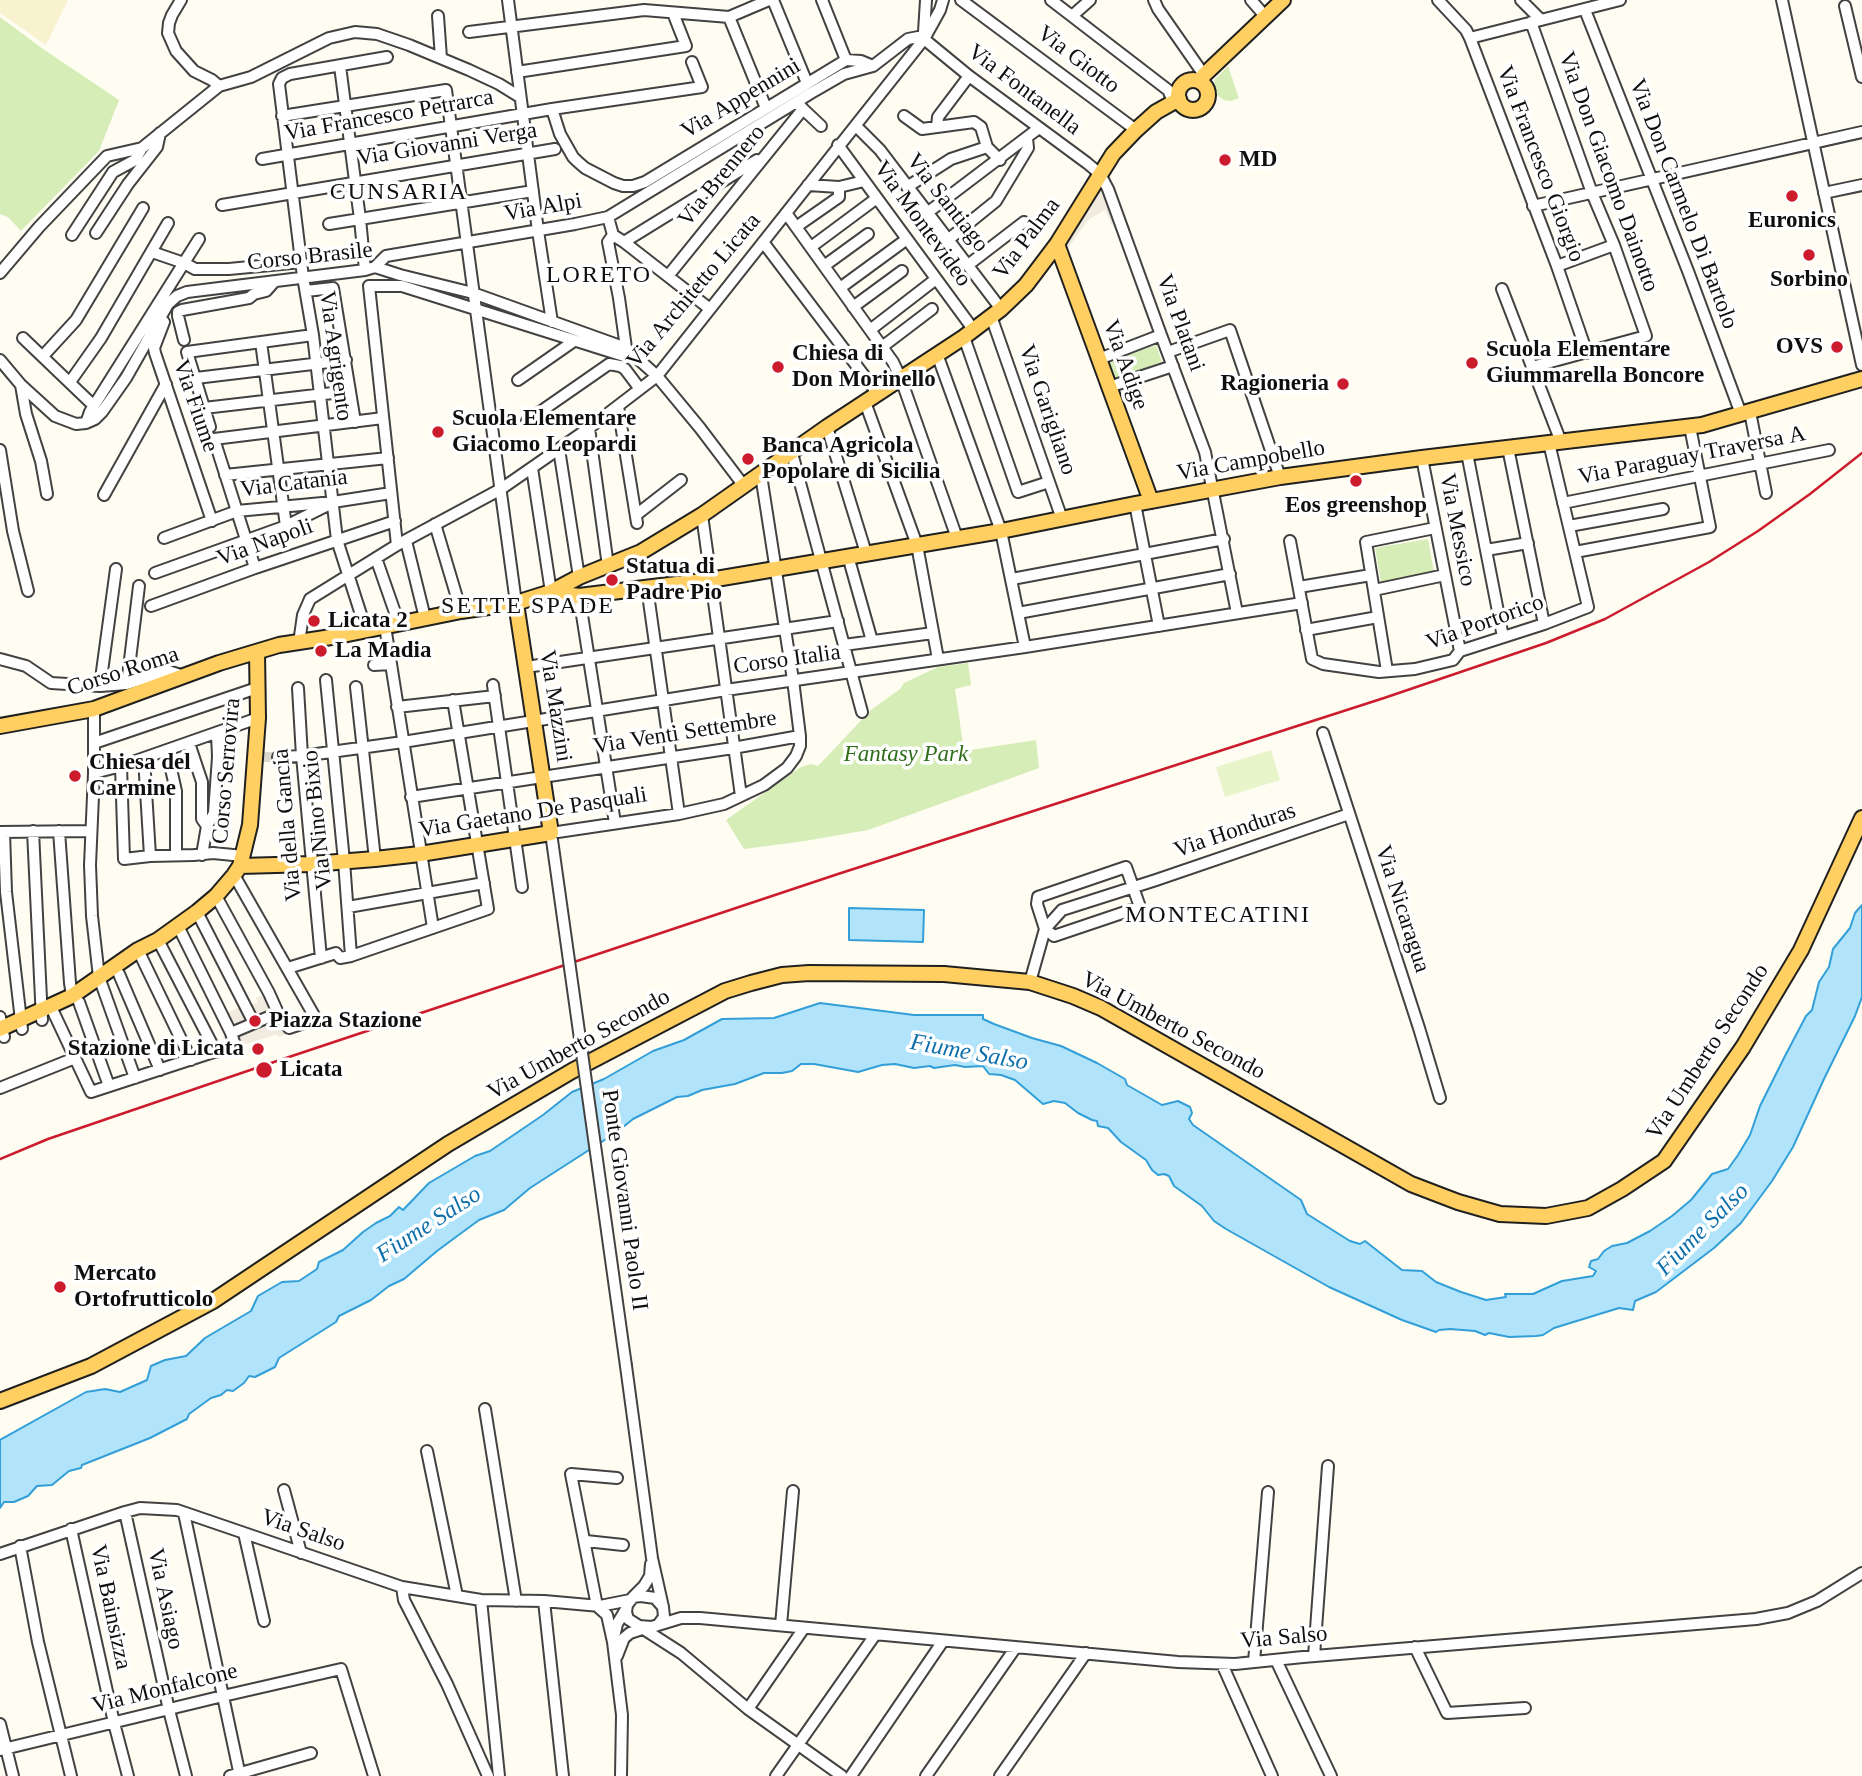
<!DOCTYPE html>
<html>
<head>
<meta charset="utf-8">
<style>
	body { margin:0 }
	canvas { display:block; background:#fffcf1 }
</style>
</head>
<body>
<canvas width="1862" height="1776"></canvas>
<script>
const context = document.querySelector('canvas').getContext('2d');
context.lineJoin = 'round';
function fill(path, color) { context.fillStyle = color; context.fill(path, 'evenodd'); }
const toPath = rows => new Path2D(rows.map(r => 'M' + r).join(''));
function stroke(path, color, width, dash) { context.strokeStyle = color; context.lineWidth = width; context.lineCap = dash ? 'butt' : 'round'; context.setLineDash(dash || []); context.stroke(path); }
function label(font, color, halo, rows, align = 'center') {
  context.font = font + ' "Times New Roman",serif'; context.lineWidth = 7; context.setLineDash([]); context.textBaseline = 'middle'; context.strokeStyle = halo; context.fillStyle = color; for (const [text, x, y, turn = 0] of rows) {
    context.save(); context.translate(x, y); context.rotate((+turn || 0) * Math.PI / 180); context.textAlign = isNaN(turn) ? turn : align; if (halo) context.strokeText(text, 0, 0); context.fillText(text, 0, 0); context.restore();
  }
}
const farmland = toPath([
	[0,0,68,0,46,45,0,13]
]);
const green = toPath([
	[0,17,43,49,119,100,99,151,21,231,8,217,0,214],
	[1228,66,1239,98,1231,101,1224,100,1218,96,1213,89,1215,79],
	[1156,345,1162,362,1112,380,1106,363],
	[1428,539,1434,572,1381,582,1375,548],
	[968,663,971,685,955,689,964,751,1036,740,1039,768,868,830,805,841,744,849,726,820,801,767,811,764,818,766,871,710,900,689,904,683,938,667]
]);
const pitch = toPath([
	[1271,750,1280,780,1225,797,1216,767]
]);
const plaza = toPath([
	[1097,189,1102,190,1104,195,1114,221,1112,226,1105,210,1088,220,1068,248,1067,254,1064,246],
	[266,993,273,994,292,1027,293,1032,278,1037,277,1034,228,1050,228,1045,223,1036,227,1033,222,1015,242,1006,258,1003,256,998]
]);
const water = toPath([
	[1862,905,1862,997,1855,1016,1824,1079,1793,1147,1772,1181,1741,1223,1714,1248,1656,1292,1635,1301,1633,1310,1619,1308,1554,1328,1543,1335,1536,1336,1509,1337,1489,1333,1485,1335,1475,1331,1450,1329,1439,1330,1436,1332,1402,1320,1329,1287,1226,1229,1214,1221,1202,1206,1174,1186,1169,1176,1164,1174,1158,1175,1152,1170,1146,1160,1121,1142,1108,1128,1098,1126,1097,1121,1092,1120,1078,1113,1065,1103,1054,1101,1043,1104,1015,1080,1001,1075,989,1074,983,1066,965,1067,955,1065,934,1068,930,1066,914,1068,895,1064,882,1065,858,1072,814,1064,801,1064,792,1071,782,1073,764,1073,735,1084,702,1090,688,1096,677,1097,633,1119,617,1132,530,1188,504,1210,479,1220,437,1251,404,1279,389,1286,371,1300,339,1316,336,1322,279,1358,275,1367,255,1377,249,1376,244,1383,233,1391,227,1390,221,1395,211,1398,189,1414,187,1419,150,1438,82,1465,81,1468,69,1471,52,1485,37,1486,28,1496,14,1502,4,1502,0,1508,0,1440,86,1392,105,1389,120,1392,147,1380,151,1366,165,1360,186,1356,205,1338,251,1311,258,1296,282,1282,299,1281,317,1269,319,1262,343,1250,363,1232,376,1223,390,1216,399,1207,403,1210,429,1183,475,1156,490,1151,543,1115,572,1092,604,1079,653,1051,684,1040,722,1019,774,1018,820,1003,914,1015,983,1015,983,1019,994,1024,1032,1038,1061,1046,1097,1063,1125,1079,1127,1085,1162,1105,1178,1101,1190,1107,1192,1113,1189,1119,1193,1125,1301,1200,1307,1214,1350,1241,1360,1244,1365,1241,1402,1270,1422,1271,1436,1282,1461,1292,1486,1300,1506,1297,1505,1294,1533,1294,1562,1281,1593,1276,1596,1271,1589,1267,1591,1261,1598,1259,1604,1251,1612,1246,1627,1243,1650,1231,1672,1216,1691,1200,1712,1174,1728,1169,1738,1155,1750,1135,1760,1106,1785,1056,1806,1016,1812,1010,1819,982,1829,967,1833,949,1850,928,1855,913,1862,905],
	[849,908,924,910,923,942,849,940,849,908]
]);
const minorTunnel = toPath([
	[264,757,278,757]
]);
const minor = toPath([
	[181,0,172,15,169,23,168,33,176,51,194,71,212,80,219,86],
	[508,0,538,231,552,322],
	[773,0,807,83],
	[822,0,846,60],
	[961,0,1136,130],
	[1051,0,1168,90,1173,101],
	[1154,0,1158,9,1204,75],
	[1251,0,1265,16],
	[1438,0,1466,30,1470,38,1557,266,1587,353],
	[1521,0,1541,20],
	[1782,0,1862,365],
	[1845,6,1862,77],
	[1585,10,1688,271,1741,414],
	[438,16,441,58],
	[1072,16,1090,0],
	[729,17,766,108],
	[1531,22,1592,193,1614,245,1646,336,1532,367],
	[469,32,644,10,729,17,769,0],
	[924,32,926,0],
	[1470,38,1620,0],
	[924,39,969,76,1087,163,1100,174,1108,189,1161,335,1205,452,1237,613],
	[340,66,360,219,365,270],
	[517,72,686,46,673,13],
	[552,109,560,134,573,157,577,161,585,168,614,183,623,186,633,186,645,182,846,60,861,61,873,66],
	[803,109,821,126],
	[282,116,446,90,516,603],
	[904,116,922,129,974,122,981,127,987,147],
	[856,126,880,150,1001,309],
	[937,127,938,117,969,76],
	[838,145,973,329],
	[262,159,552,109,702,87,692,62],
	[808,185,839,187,864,181],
	[907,187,951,159,987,147,1000,160],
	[1824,193,1862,185],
	[222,205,555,149],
	[1533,206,1862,132],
	[786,213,893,362,901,379,957,538],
	[927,213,1039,128],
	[608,217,613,235,624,242,710,309],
	[329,224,533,191],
	[796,227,839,197,839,187],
	[96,233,128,184,157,147,160,133],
	[72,235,113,172,135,160,142,148],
	[613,235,608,242,619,298,626,348],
	[949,239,996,201,1028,148,1027,138],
	[624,242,757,160],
	[763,242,878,394],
	[811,247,877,198],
	[152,252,184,263,195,269,229,269,302,262],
	[968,265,1024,222],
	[824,266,868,234],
	[1557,266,1614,245],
	[375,267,386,256,575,224,608,217,811,93,844,74,873,66,908,39,918,37,924,39],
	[0,273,39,227,107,156,142,148,219,86,251,77,329,38,355,32,377,34,409,45,469,70,499,84,520,97],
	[668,276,803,109,797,102],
	[840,288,907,239],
	[1502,289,1561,442],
	[306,291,333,288,355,422],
	[853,307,902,271],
	[991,316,1062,519],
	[164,322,154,348,155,353,212,521],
	[870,330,936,279],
	[964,337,1018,492,1049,482],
	[23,338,94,406],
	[184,340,178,316,178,312,182,310,249,298,254,294,266,291,274,282],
	[261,342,286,526],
	[882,347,932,309],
	[1168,352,1230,330,1280,477],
	[937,354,1001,531,1025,647],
	[43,356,76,320,143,208],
	[1099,359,1161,335],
	[0,360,21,385,55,416,76,424,86,423,95,419,102,412,126,378,168,304,177,296,187,292,365,270,375,267,400,275,473,293,626,348,657,376,700,428,744,486],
	[196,378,346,360],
	[518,380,574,341],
	[70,382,101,338,168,223],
	[21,385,26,414,41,461,47,494],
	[1109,387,1173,366],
	[865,402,917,545,938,659],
	[618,406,637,523],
	[204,408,350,391],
	[1750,412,1766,493],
	[527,421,609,364,620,366,625,369,640,389],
	[86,423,90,412,199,239],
	[210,427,187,352,313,335],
	[827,427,866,553],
	[589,428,608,566],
	[1508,448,1544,624],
	[559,449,579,577],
	[0,450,13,531,28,591],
	[792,453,862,712],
	[1467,453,1503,637],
	[1422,458,1460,651],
	[532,468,551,592],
	[225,475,388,458],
	[104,495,166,384],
	[1563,503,1829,450],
	[1135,504,1159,626],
	[636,515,681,480],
	[702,515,741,796],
	[435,524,461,611],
	[1569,526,1663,509],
	[164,538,237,511,333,502,391,493],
	[406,541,425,618],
	[1290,541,1312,659,1323,664,1379,672,1415,669,1453,660,1460,651,1544,624,1588,607,1549,443],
	[397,545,369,286,402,286,621,355,633,356],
	[1486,550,1528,543],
	[1575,552,1710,527,1690,427],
	[848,556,872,641],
	[376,558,399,624],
	[255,568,214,439,383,418],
	[155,573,286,526,328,505],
	[1012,579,1224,539],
	[647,587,679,814],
	[1299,587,1371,575],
	[1374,590,1445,575],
	[579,596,615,823],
	[151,606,255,568,395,521],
	[1018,613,1230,574],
	[385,626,433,928],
	[366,630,337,540,313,335,303,277,279,84,282,78,290,74,387,57],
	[1306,630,1378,617],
	[299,643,303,615,310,599,397,545,501,489,589,428,657,376,924,39,940,10,943,0],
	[844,645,933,633],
	[0,659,26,666,51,683,100,686,127,684,168,671,184,676],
	[374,665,391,664],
	[526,667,838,621],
	[1387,671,1366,542,1435,528],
	[326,680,344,861,351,956],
	[127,684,139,586],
	[493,685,522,887],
	[100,686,116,569],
	[356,687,375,859],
	[298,688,302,756,321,958],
	[397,707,495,696],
	[94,709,94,773,90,865,92,916,99,977,135,1078],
	[1323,733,1419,1028,1440,1098],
	[94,743,257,688],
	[189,743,202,782,202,819,207,826,202,855],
	[167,751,176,791,176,855],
	[278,757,302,756,403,742,726,690,1025,647,1302,603],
	[144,758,150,856],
	[121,766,124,859,150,856,194,855,213,853,243,856],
	[94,773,121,766,258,718],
	[411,797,733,748,800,736],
	[207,826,214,813,218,757,217,734],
	[33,831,42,1020],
	[59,831,70,983,72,996],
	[0,832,91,831],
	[4,832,6,892,22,1029],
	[553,847,551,833,679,814,724,804,764,785,787,768,796,756,800,746,800,736,793,680,761,475],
	[1126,867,1140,907,1054,936,1045,929,1037,904,1038,897,1126,867],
	[216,896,269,993,278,1013,289,1028,316,1019,234,875],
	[348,907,484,883],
	[197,912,254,1023],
	[158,940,216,1052],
	[138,950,191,1060],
	[288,968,336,953,340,958,351,956,488,909,453,700],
	[119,974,160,1070],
	[1030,982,1045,929,1062,910,1156,880,1349,814],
	[79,1002,109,1086],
	[51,1007,91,1092,235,1045,231,1033,178,926],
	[0,1017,4,1037],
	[231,1033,278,1013],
	[0,1088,75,1058],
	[626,1366,652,1558,663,1607],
	[485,1409,516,1601],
	[427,1451,457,1596],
	[284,1490,301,1553],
	[125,1512,169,1710,186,1776],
	[184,1513,240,1776],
	[71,1529,114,1723,128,1776],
	[244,1533,264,1621],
	[586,1541,623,1545],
	[20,1546,38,1642,71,1776],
	[0,1554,125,1512,140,1508,177,1510,402,1587,481,1600,544,1601,600,1606,630,1600],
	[402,1587,404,1600,447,1684,488,1776],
	[641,1596,655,1598,663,1607,664,1617,658,1625,652,1627,639,1626,628,1619,626,1612,627,1605,633,1597,641,1596],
	[633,1597,644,1586,650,1576,651,1564],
	[481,1600,499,1776],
	[544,1601,563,1776],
	[658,1625,681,1618,700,1618,1178,1662,1235,1664,1303,1657,1756,1619,1788,1613,1817,1601,1862,1573],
	[781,1625,793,1491],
	[639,1626,681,1653,748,1709,842,1776],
	[613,1642,607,1615,597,1606,571,1474,617,1478],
	[1415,1647,1447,1713,1525,1708],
	[617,1656,624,1638,630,1633,645,1628],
	[1314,1656,1328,1466],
	[1276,1660,1331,1776],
	[1254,1662,1268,1492],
	[1222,1664,1272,1776],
	[748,1709,804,1628],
	[0,1724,13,1776],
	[0,1750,223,1696,341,1669,374,1776],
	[230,1776,311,1753],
	[621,1776,622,1715,613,1642,617,1624,626,1609],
	[776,1776,875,1635],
	[851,1776,943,1641],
	[926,1776,1016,1647],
	[1000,1776,1086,1653]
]);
const major = toPath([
	'1178 95a15 15 0 1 1 30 0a15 15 0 1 1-30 0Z',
	[1200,81,1204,75,1283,0],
	[1057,244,1151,501],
	[551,592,579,596,710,580,1001,531,1135,504,1280,477,1422,458,1702,425,1862,379],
	[0,726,94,709,219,663,279,645,338,636,461,611,516,603,551,592,579,577,641,552,702,515,827,427,964,337,1001,309,1026,285,1057,244,1113,154,1136,130,1156,112,1179,99],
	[240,866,312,864,375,859,420,854,551,833,516,603],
	[0,1029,72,996,138,950,158,940,197,912,216,896,234,875,240,866,250,825,258,718,257,652],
	[0,1401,91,1366,213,1301,448,1144,572,1071,725,991,751,983,782,975,809,973,944,974,1030,982,1073,996,1101,1008,1411,1184,1458,1202,1500,1214,1546,1216,1588,1208,1622,1189,1664,1161,1743,1047,1801,950,1862,818]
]);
const rail = toPath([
	[0,1159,48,1139,265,1065,838,874,1384,698,1546,643,1605,619,1709,562,1758,531,1810,494,1862,453]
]);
const minorBridge = toPath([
	[553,847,626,1366]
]);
const markers = [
	[1225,160,7,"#cc1b2d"],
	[1792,196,7,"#cc1b2d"],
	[1809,255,7,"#cc1b2d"],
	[1837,347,7,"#cc1b2d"],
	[1472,363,7,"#cc1b2d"],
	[778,367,7,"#cc1b2d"],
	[1343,384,7,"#cc1b2d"],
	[438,432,7,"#cc1b2d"],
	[748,459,7,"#cc1b2d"],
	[1356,481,7,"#cc1b2d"],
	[612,580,7,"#cc1b2d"],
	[314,621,7,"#cc1b2d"],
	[321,651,7,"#cc1b2d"],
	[75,776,7,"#cc1b2d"],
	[255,1021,7,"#cc1b2d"],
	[258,1049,7,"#cc1b2d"],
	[264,1070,9,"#cc1b2d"],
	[60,1287,7,"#cc1b2d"]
];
const streetNames = [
	["Via Giotto",1078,60,37],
	["Via Fontanella",1024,90,37],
	["Via Appennini",741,99,-31],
	["Via Francesco Petrarca",389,116,-10],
	["Via Giovanni Verga",447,145,-9],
	["Via Francesco Giorgio",1540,164,69],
	["Via Don Giacomo Dainotto",1608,172,70],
	["Via Brennero",722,176,-51],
	["Via Santiago",947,203,52],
	["Via Don Carmelo Di Bartolo",1683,204,69],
	["Via Alpi",543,208,-10],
	["Via Montevideo",922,224,54],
	["Via Palma",1027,239,-53],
	["Corso Brasile",310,257,-6],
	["Via Architetto Licata",694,291,-50],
	["Via Platani",1180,323,70],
	["Via Agrigento",335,356,82],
	["Via Adige",1125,365,70],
	["Via Fiume",195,406,71],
	["Via Garigliano",1047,410,71],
	["Via Paraguay Traversa A",1692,456,-11],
	["Via Campobello",1251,461,-10],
	["Via Catania",294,484,-7],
	["Via Messico",1457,530,79],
	["Via Napoli",265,543,-20],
	["Via Portorico",1485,623,-20],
	["Corso Italia",787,660,-8],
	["Corso Roma",123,672,-18],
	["Via Mazzini",555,706,81],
	["Via Venti Settembre",685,733,-9],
	["Corso Serrovira",227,771,-85],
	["Via Gaetano De Pasquali",533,813,-9],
	["Via Nino Bixio",318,820,-96],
	["Via della Gancia",288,825,-95],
	["Via Honduras",1235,831,-19],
	["Via Nicaragua",1402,909,72],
	["Via Umberto Secondo",1173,1026,28],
	["Via Umberto Secondo",579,1045,-29],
	["Via Umberto Secondo",1708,1052,-57],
	["Ponte Giovanni Paolo II",624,1200,82],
	["Via Salso",303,1531,19],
	["Via Asiago",165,1599,78],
	["Via Bainsizza",110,1607,78],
	["Via Salso",1284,1638,-5],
	["Via Monfalcone",165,1689,-14]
];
const poiNames = [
	["MD",1239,160],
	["Euronics",1792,221,"center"],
	["Sorbino",1809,280,"center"],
	["OVS",1823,347,"right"],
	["Scuola Elementare",1486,350],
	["Giummarella Boncore",1486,376],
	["Chiesa di",792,354],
	["Don Morinello",792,380],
	["Ragioneria",1329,384,"right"],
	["Scuola Elementare",452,419],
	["Giacomo Leopardi",452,445],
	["Banca Agricola",762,446],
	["Popolare di Sicilia",762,472],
	["Eos greenshop",1356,506,"center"],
	["Statua di",626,567],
	["Padre Pio",626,593],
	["Licata 2",328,621],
	["La Madia",335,651],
	["Chiesa del",89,763],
	["Carmine",89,789],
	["Piazza Stazione",269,1021],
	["Stazione di Licata",244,1049,"right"],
	["Licata",280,1070],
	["Mercato",74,1274],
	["Ortofrutticolo",74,1300]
];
const parkNames = [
	["Fantasy Park",906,755]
];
const neighbourhoodNames = [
	["CUNSARIA",399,193],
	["LORETO",599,276],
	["SETTE SPADE",528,607],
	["MONTECATINI",1218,916]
];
const waterNames = [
	["Fiume Salso",969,1053,10],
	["Fiume Salso",429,1225,-33],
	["Fiume Salso",1703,1230,-45]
];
fill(farmland, '#f8f2cf');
fill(green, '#d6edb7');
fill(pitch, '#e8f4ca');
fill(plaza, '#f1ebdf');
fill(water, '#b1e4fb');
stroke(water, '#329fd8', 2);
stroke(minorTunnel, '#dbd8cf', 10, [10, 5]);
stroke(minor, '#424242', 14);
stroke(major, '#202020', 18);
stroke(minor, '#fff', 10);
stroke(major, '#ffd061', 14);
stroke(rail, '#cc1b2d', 2.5);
stroke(minorBridge, '#424242', 14, []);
stroke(minorBridge, '#fff', 10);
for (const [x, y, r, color] of markers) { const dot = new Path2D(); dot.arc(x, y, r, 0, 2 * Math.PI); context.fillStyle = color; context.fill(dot); stroke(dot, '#fff', 2.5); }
label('23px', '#0f0f0f', '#fff', streetNames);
label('bold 23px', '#0f0f0f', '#fff', poiNames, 'left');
label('italic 23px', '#2f6d19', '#fff', parkNames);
context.letterSpacing = '2px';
label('24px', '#0f0f0f', '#fff', neighbourhoodNames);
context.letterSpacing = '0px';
label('italic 24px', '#0d70ac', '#fff', waterNames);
</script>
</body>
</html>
